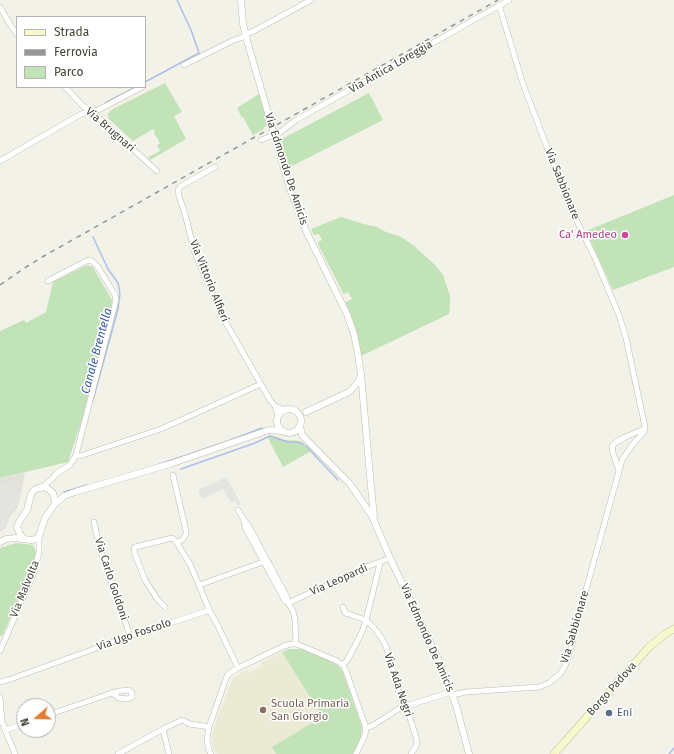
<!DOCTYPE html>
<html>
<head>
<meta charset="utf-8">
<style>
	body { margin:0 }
	#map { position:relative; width:674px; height:754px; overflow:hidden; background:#f2f2e9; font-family:"Fira Sans",sans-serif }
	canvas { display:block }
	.legend { position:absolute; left:16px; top:16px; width:130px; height:72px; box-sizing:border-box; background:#fff; border:1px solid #b5b4af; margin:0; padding:5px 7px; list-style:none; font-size:12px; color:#454438 }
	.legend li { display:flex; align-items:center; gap:8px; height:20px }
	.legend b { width:20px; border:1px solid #b5b4af }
	.north { position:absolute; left:16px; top:698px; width:40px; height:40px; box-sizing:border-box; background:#fff; border:1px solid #b5b4af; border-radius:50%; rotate:250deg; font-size:11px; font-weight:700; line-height:16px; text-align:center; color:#454438 }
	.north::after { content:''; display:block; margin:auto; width:14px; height:18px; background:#e17d32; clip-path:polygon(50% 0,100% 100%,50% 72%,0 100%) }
</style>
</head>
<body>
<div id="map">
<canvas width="674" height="754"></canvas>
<ul class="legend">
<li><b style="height:5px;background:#f7f8cd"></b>Strada</li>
<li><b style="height:5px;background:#979797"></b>Ferrovia</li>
<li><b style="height:11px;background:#c2e2b7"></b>Parco</li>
</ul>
<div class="north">N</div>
</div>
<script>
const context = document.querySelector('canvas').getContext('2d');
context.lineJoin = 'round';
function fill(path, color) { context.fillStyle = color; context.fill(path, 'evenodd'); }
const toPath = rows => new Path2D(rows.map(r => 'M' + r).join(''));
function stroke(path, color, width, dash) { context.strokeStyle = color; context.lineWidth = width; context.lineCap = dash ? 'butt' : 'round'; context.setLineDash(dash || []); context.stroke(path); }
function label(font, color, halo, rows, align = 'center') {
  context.font = font + ' "Fira Sans",sans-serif'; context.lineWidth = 3; context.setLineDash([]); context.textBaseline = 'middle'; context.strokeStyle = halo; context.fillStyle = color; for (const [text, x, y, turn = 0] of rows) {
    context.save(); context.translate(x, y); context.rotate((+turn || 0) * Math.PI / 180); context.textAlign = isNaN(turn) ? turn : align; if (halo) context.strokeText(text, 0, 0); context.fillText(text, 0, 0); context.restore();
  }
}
const industrial = toPath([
	[25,473,19,502,17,508,10,517,5,529,0,532,0,478]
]);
const education = toPath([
	[282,652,322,718,272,747,276,754,217,754,213,748,212,740,214,729,218,715,233,678,247,669,249,673,262,666,261,663]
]);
const green = toPath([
	[165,83,182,112,174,116,186,139,150,160,148,157,160,151,157,145,160,144,157,137,156,137,154,133,155,132,153,129,133,141,109,119,108,115,108,113,113,109],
	[369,93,383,120,288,168,280,140],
	[259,94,268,125,264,127,264,129,253,135,243,117,242,118,237,108],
	[674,195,674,267,613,290,586,231],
	[341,217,364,224,377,227,386,232,401,237,413,245,435,265,443,275,450,296,450,309,449,314,361,356,360,348,354,326,346,303,346,302,352,299,348,292,344,294,343,293,318,244,318,242,322,240,319,234,314,235,311,229],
	[87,265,93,267,94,269,112,300,112,303,81,423,68,462,0,478,0,331,24,320,26,323,46,312,53,282],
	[272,436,277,437,284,440,300,441,304,444,311,451,283,467,268,438],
	[16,543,33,545,36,552,36,559,4,632,3,635,0,636,0,548],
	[290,649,301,649,326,659,337,665,342,670,362,727,361,738,353,754,276,754,272,747,322,717,282,652,286,650]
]);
const parking = toPath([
	[226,477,241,504,238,506,235,501,231,502,224,490,222,489,202,499,198,490],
	[12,484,13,488,15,489,18,488,20,492,18,503,2,528,0,527,0,487]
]);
const stream = toPath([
	[145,82,199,53,191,30,177,0],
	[105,103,136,87],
	[93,400,118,309,120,294,119,288,118,283,108,269,93,237],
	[306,446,338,480],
	[154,466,228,441,262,428],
	[181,469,255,443,270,436,288,442,297,442,301,443,304,445],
	[64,492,87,485],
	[669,754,674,748]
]);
const minor = toPath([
	[0,7,11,26,17,34],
	[245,34,252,32,311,0],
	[184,65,232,41,246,36],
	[65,87,84,107,91,111,157,171],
	[261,140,279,133,296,120,509,0],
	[0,161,81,114,98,110,142,87],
	[215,167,181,186,178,190,179,196,185,214,195,253,222,316,270,400,275,406,278,416],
	[275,406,285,410],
	[76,455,80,456,161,429,261,384],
	[619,471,613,453,612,446,615,443,625,437,644,429],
	[173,475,186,531,186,534,183,539,177,543],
	[41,488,51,480,57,473,70,465,76,455,116,300,115,295,98,267,92,261,89,260,86,261,48,281],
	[238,510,244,520,248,525,287,597,288,603,293,611,295,619,296,644],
	[244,520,245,527,285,601,288,603],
	[94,522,100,549,130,636],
	[199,585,266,561],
	[288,603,369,566,390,558],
	[165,607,158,600,145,580,135,554,134,549,135,547,172,538,174,539,177,543,190,564,199,585,210,612],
	[343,607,345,613,366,620,374,628,381,637,386,646,398,690,407,709,416,737,417,742,416,746,411,754],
	[0,651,33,575,39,552,39,536],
	[343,665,348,659,362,632,366,620,380,563],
	[0,682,11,679,130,636,207,611,210,612,216,622,238,668],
	[452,695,466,692,539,687,549,683,560,674,565,666,569,655,582,604,619,471,622,460,633,444,644,432,645,427,626,338,619,315,596,260,569,205,523,84,499,5],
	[0,697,2,722,15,754],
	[48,715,112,693,120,691,129,690,132,693,132,697,127,699,119,698,112,693],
	[365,728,372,726,400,708,451,692],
	[163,729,169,754],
	[5,730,24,724],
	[118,754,163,729,182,720,190,724,209,727],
	[211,754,209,750,207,740,209,727,227,676,231,672,238,668,284,646,291,644,296,644,304,647,337,661,343,665,346,671,366,728,365,735,356,754]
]);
const tertiary = toPath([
	[241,0,243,24,248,44,290,189,306,231,347,314,354,334,358,354,361,375,359,380,354,387,349,392,306,412],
	[361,374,371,487,374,516],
	'277 421a12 12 0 1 1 24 0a12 12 0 1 1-24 0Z',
	[300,426,302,435,350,484,372,516,390,558,439,661,456,705,469,754],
	[54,505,64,496,75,492,170,464,269,430,281,431],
	[0,542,6,539,16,538,31,540,36,539,39,536,45,518,54,505,55,501,53,493,47,488,43,487,39,488,34,490,31,494,27,510,19,522,17,527,20,534,24,539]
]);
const secondary = toPath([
	[554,754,649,647,665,634,674,629]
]);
const rail = toPath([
	[0,285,26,267,44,256,498,0]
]);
const markers = [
	[625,235,4,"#d1479c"],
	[263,710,4,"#8d6e63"],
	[609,713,4,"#5c6f8a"]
];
const streetNames = [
	["Via Antica Loreggia",391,67,-30],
	["Via Brugnari",110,130,41],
	["Via Edmondo De Amicis",286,169,72],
	["Via Sabbionare",562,184,68],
	["Via Vittorio Alfieri",209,281,68],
	["Via Carlo Goldoni",111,579,72],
	["Via Leopardi",339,580,-24],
	["Via Malvolta",25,589,-68],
	["Via Sabbionare",575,627,-74],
	["Via Ugo Foscolo",134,635,-19],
	["Via Edmondo De Amicis",427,638,66],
	["Via Ada Negri",398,685,71],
	["Borgo Padova",612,689,-48]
];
const hotelNames = [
	["Ca' Amedeo",617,235]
];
const educationNames = [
	["Scuola Primaria",271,704],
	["San Giorgio",271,717]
];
const serviceNames = [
	["Eni",617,713]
];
const waterNames = [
	["Canale Brentella",97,351,-75]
];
fill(industrial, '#e2e1da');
fill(education, '#eaead5');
fill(green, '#c2e2b7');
fill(parking, '#e4e4e0');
stroke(stream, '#adbfe8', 1.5);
stroke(minor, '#bdbcad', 6);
stroke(tertiary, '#bdbcad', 7);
stroke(secondary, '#c3c497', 8);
stroke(minor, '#fff', 5);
stroke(tertiary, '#fff', 6);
stroke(secondary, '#f7f8cd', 7);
stroke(rail, '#979797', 1.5, [5, 5]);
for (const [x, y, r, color] of markers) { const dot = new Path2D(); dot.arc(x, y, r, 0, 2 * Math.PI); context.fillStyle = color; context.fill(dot); stroke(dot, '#fff', 1.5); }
label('11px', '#454438', '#fff', streetNames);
label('11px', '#b23c85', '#fff', hotelNames, 'right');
label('11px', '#785e54', '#fff', educationNames, 'left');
label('11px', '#4e5e75', '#fff', serviceNames, 'left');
label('italic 12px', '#3e5ca5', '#fff', waterNames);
</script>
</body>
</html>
